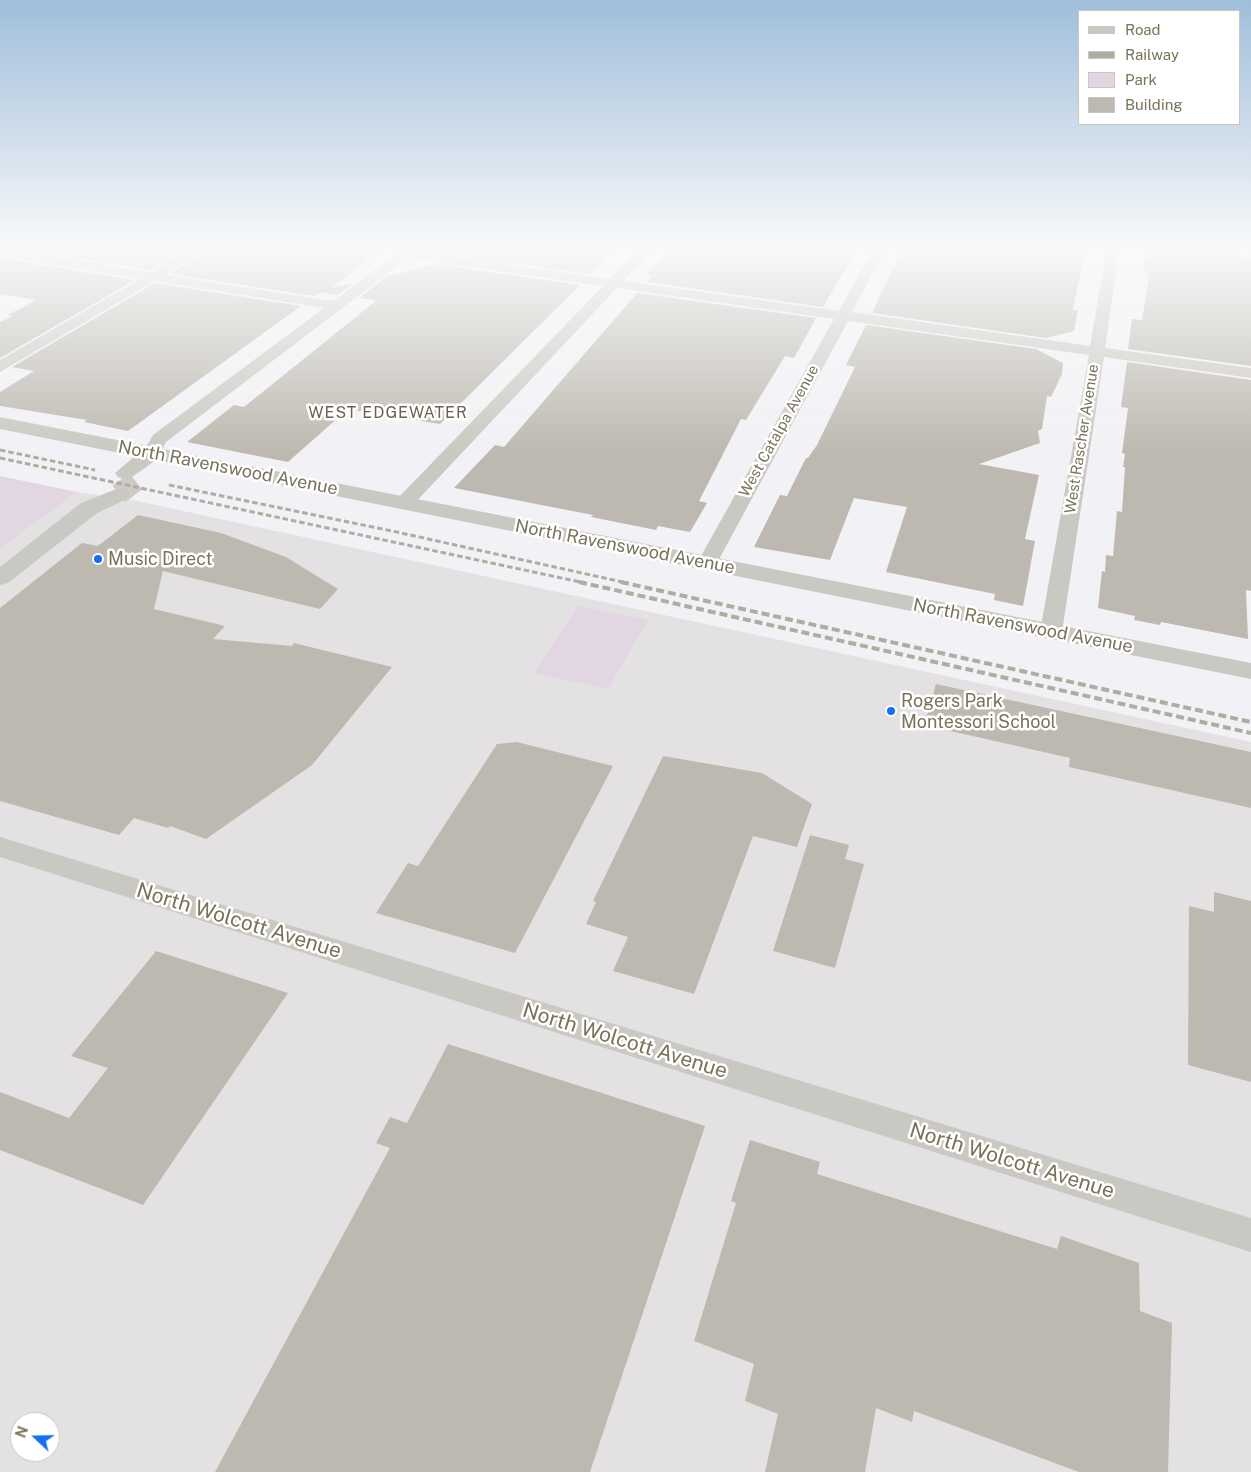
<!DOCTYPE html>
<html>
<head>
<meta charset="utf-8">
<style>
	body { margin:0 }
	#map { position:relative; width:1251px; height:1472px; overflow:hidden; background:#f2f1f5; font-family:"Public Sans",sans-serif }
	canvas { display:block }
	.legend { position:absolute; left:1078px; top:10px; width:162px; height:115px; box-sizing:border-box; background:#fff; border:1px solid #c9c7bd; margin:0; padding:6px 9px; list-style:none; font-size:15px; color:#797359 }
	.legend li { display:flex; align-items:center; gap:10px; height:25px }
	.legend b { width:25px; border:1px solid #c9c7bd }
	.north { position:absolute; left:10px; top:1412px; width:50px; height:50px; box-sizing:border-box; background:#fff; border:1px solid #c9c7bd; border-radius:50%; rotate:291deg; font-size:14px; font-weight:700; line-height:20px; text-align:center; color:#797359 }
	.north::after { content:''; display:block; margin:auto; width:18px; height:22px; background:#1470f2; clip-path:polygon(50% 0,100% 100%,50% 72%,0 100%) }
</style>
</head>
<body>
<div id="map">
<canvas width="1251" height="1472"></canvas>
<ul class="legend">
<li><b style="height:6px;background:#cac8c2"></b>Road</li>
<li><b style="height:6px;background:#afaca2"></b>Railway</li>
<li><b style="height:14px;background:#e1d6e2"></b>Park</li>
<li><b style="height:14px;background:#bdb9b0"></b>Building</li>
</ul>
<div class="north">N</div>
</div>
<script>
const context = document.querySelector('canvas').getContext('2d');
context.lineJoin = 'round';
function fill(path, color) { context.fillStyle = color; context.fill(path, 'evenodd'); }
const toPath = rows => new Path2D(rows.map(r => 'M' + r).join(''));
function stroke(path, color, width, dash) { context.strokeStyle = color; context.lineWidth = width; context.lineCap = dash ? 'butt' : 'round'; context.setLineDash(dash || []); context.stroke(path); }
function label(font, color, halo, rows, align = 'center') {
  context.font = font + ' "Public Sans",sans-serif'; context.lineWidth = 5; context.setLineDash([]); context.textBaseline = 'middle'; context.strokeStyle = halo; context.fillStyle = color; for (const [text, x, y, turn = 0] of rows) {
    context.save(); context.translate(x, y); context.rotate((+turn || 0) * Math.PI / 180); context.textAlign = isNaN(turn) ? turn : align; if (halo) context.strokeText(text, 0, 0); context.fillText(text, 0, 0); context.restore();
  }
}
const built = toPath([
	[77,492,137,501,1251,742,1251,1472,0,1472,0,549],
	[20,1422,50,1422,50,1452,20,1452]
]);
const green = toPath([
	[0,476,77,492,0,549],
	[578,606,648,620,608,689,534,673]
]);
const building = toPath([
	[8,247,189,247,151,270],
	[211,247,385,247,331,288,353,283,338,295,321,292,315,296,171,274],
	[441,247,615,247,590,274,440,253],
	[685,247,858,247,823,307,647,282,652,276,647,274,670,249,683,251],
	[903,247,1085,249,1073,310,1078,310,1074,331,1046,338,872,313],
	[1146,247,1196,247,1224,250,1224,254,1251,257,1251,366,1128,349,1132,319,1142,320,1149,277,1147,272,1144,271],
	[0,258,135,280,0,358,0,322,13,316,8,315,36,300,0,294],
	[436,264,580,285,440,424,348,409,288,462,187,442,234,405,244,407,377,300,359,298,387,276],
	[155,283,301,306,128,431,84,422,87,420,0,406,0,392,34,371,12,367],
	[637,293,816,318,794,358,785,356,746,420,741,419,699,501,707,503,690,532,658,526,656,530,591,517,593,515,454,488,495,445,504,447],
	[866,325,1036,349,1063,363,1062,374,1051,397,1047,396,1042,429,1038,431,1040,443,979,464,1039,475,1025,539,1035,541,1023,606,994,600,995,594,886,572,907,507,854,498,830,560,754,547,780,495,787,496,806,458,808,458,817,445,855,367,846,365],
	[1127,362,1251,380,1251,591,1246,590,1248,639,1161,622,1160,625,1134,620,1135,616,1098,608,1102,571,1105,572,1106,555,1113,556,1117,511,1122,512,1125,467,1123,467,1125,454,1122,453,1128,408,1121,407],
	[138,515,221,533,286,557,338,589,320,609,163,571,154,609,225,626,213,639,292,646,294,643,392,667,312,765,206,839,170,826,168,828,134,818,119,835,0,801,0,608,82,543,98,546],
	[936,684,1251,752,1251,808,1069,767,1070,758,924,725],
	[517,742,613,766,515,953,376,913,408,863,418,866,497,744],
	[663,756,762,773,812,804,797,847,753,836,694,994,613,971,628,937,586,924,596,902,593,901],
	[810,835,849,845,845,859,864,864,835,968,773,951],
	[1214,892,1251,901,1251,1082,1188,1065,1189,906,1214,912],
	[156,951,288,993,143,1205,0,1150,0,1092,69,1118,108,1068,71,1056],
	[448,1044,705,1126,590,1472,215,1472,390,1148,376,1143,390,1117,407,1123],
	[750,1140,820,1162,817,1174,1057,1249,1061,1236,1139,1263,1140,1311,1172,1323,1168,1472,1079,1472,914,1411,912,1422,876,1408,865,1472,765,1472,778,1414,745,1401,754,1364,694,1341,736,1203,731,1201]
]);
const tertiaryTunnel = toPath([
	[119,494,142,476]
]);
const minor = toPath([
	[193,247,209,247,166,275,333,301,405,247,420,247,416,251,610,279,640,247,654,247,624,281,839,311,874,247,887,247,852,312,1090,346,1107,247,1120,247,1105,348,1251,368,1251,378,1104,357,1062,632,1059,637,1051,638,1043,637,1040,632,1089,355,848,321,717,563,714,567,707,569,700,567,697,563,834,319,617,288,411,507,404,509,397,507,395,503,397,499,603,286,408,258,166,442,158,457,152,458,146,457,143,453,153,435,324,308,155,281,0,372,0,360,140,279,0,256,0,248,151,272,193,247],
	[0,837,1251,1218,1251,1252,0,857,0,837]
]);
const tertiary = toPath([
	[0,417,1251,663,1251,679,156,460,132,477,125,479,118,477,115,473,135,456,0,429,0,417],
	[119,488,127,489,130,494,127,499,97,513,8,583,0,585,0,567,81,503,119,488]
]);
const railFar1 = toPath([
	[0,450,95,470],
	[0,458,585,583],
	[169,485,392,531,627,583]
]);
const rail = toPath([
	[579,582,1251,733],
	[621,582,1251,722]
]);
const markers = [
	[98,559,5,"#1470f2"],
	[891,711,5,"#1470f2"]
];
const farStreetnames = [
	["West Catalpa Avenue",779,431,-61],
	["West Rascher Avenue",1082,439,-81]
];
const farNeighbourhoodnames = [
	["WEST EDGEWATER",388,413]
];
const streetNames = [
	["North Ravenswood Avenue",228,468,11],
	["North Ravenswood Avenue",625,547,11],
	["North Ravenswood Avenue",1023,626,11]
];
const poiNames = [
	["Music Direct",108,559],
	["Rogers Park",901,701],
	["Montessori School",901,722]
];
const nearStreetnames = [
	["North Wolcott Avenue",239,921,17],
	["North Wolcott Avenue",625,1041,17],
	["North Wolcott Avenue",1012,1161,17]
];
fill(built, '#e4e1e3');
fill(green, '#e1d6e2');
fill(building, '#bdb9b0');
stroke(tertiaryTunnel, '#cecbc6', 21, [21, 11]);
fill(minor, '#cac8c2');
fill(tertiary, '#cac8c2');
stroke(railFar1, '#afaca2', 3, [5.5, 3]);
stroke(rail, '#afaca2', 4, [8, 4]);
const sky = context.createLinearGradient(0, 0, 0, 453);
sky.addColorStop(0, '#9fbeda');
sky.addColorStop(0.55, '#f9f9fa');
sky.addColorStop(1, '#f9f9fa00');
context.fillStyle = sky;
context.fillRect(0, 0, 1251, 453);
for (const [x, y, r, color] of markers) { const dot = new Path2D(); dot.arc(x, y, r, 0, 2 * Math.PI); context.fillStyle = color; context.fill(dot); stroke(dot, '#fff', 2); }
label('15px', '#797359', '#fff', farStreetnames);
context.letterSpacing = '1px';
label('16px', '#696450', '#fff', farNeighbourhoodnames);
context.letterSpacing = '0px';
label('18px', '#797359', '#fff', streetNames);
label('18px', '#797359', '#fff', poiNames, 'left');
label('21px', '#797359', '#fff', nearStreetnames);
</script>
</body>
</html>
